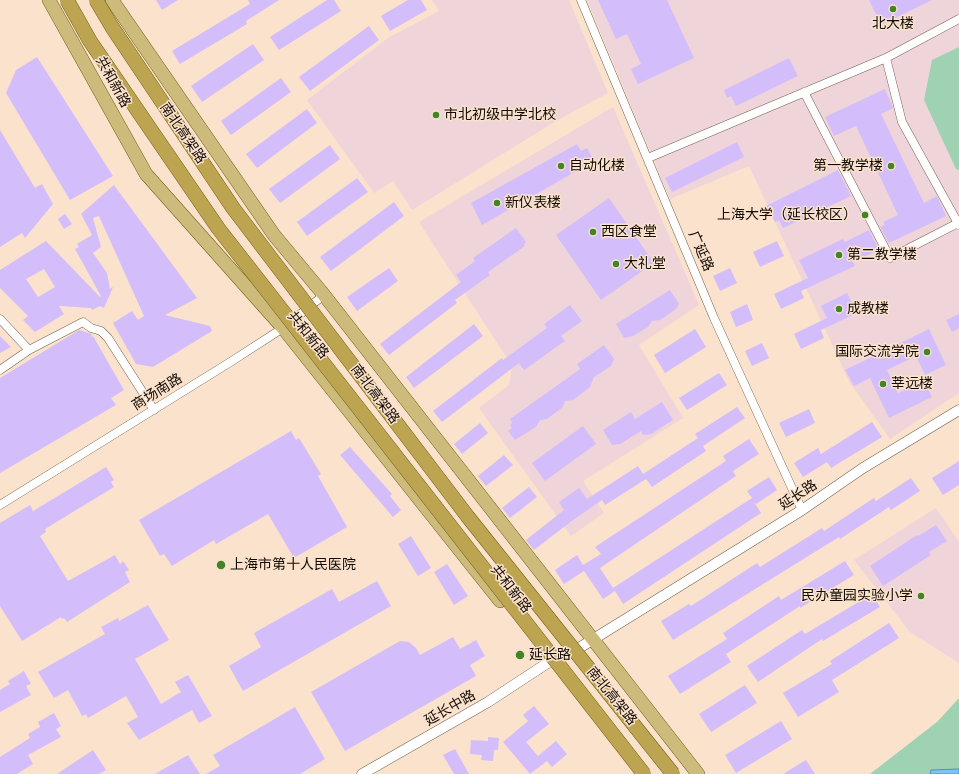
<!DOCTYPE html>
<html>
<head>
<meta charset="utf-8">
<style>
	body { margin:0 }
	canvas { display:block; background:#fae2cc }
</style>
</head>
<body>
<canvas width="959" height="774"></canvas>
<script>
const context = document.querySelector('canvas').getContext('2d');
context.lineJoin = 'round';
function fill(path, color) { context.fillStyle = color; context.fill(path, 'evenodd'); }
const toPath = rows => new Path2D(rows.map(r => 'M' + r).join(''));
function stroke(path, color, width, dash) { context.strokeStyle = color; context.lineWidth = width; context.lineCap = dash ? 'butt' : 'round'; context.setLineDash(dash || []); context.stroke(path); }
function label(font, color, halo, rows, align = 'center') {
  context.font = font + ' "Public Sans","Noto Sans SC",sans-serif'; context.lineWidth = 3; context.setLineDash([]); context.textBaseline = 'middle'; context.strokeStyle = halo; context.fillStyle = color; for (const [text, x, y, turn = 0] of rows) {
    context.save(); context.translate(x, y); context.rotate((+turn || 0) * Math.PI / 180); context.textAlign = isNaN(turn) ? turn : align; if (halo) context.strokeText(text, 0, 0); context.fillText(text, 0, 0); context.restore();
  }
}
const education = toPath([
	[432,0,569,0,608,93,556,121,412,210,393,181,374,193,307,100,388,38,439,11],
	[587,0,959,0,959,393,890,439,850,383,749,166,670,199],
	[613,107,699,305,639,345,683,418,583,481,604,513,571,536,479,408,509,385,512,366,419,222],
	[936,508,959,542,959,663,910,632,854,560]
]);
const green = toPath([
	[959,47,959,170,956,169,924,100,932,60],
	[959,698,959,774,870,774,937,722]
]);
const water = toPath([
	[959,769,959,774,930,774,931,770,959,769]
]);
const building = toPath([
	[156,0,178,0,162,10],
	[248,0,279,0,246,21,247,24,180,64,172,51,250,4],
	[327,0,334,0,341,11,279,50,270,37],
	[408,0,421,0,427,10,390,31,381,16],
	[598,0,667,0,694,58,638,84,631,69,641,64,627,34,616,39],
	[869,0,932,0,881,25],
	[369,26,379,40,310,91,299,77],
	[253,44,264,60,202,102,191,86],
	[37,57,113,176,70,200,6,93,16,70],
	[789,58,798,76,736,106,731,96,727,98,724,90],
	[281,78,291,92,231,135,221,121],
	[885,89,893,108,881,114,924,203,937,196,946,216,889,243,880,227,885,225,883,222,898,215,856,126,834,136,825,117],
	[307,109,317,123,257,168,246,154],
	[0,130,35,188,42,184,53,204,25,238,22,233,0,247],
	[737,142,744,157,672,192,665,178],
	[577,144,581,151,587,148,594,161,482,225,471,203],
	[330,145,340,159,280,203,269,189],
	[838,170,851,196,783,228,779,220,775,222,766,206],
	[357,178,368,192,307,236,297,222],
	[114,185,197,298,165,315,210,326,212,331,153,367,136,364,113,323,132,311,138,320,144,316,99,216,93,218,101,247,93,253,107,273,110,289,113,287,104,308,100,306,92,310,91,308,59,306,64,314,35,332,23,320,28,316,0,288,0,270,46,241,100,297,101,296,75,249,79,247,77,244,92,235,81,214],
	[44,269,55,287,38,297,26,279],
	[609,198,654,263,601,300,556,235],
	[394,202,404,216,331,271,320,257],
	[65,214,72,224,64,229,58,219],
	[516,228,526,242,524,244,525,246,488,272,490,275,455,300,457,303,389,355,380,344,461,282,456,275,475,261,473,258],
	[869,230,879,250,853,262,855,266,801,291,804,298,781,309,774,294,808,278,799,260,843,239,845,242],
	[777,241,784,256,760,267,753,252],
	[389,268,398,281,357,311,347,297],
	[730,268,737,283,720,291,713,276],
	[670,290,679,304,676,309,660,320,652,321,648,327,633,336,624,338,616,324],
	[847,293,857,313,821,330,824,338,801,349,794,334,827,318,821,306],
	[747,304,753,320,736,327,730,312],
	[570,305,582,321,561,336,565,341,524,370,519,363,442,422,433,411,502,358,503,360,547,328,544,324],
	[959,314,959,328,952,332,946,320],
	[474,324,483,336,414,388,406,377],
	[695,329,706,347,665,373,654,355],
	[929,329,946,365,925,375,916,356,887,370,898,393,924,381,932,397,889,418,870,378,854,386,845,370],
	[79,330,92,334,91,337,93,336,124,390,111,398,116,405,0,473,0,378],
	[0,336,11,347,0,353],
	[762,343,769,358,752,366,745,351],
	[604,345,614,359,611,366,594,377,590,387,573,400,565,401,563,407,547,419,540,420,536,427,515,440,508,431,512,428,510,425,512,423,510,419,580,369,577,364],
	[719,373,727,385,687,410,679,398],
	[662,402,673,420,651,434,643,435,641,431,620,444,612,445,603,430,631,412,635,419],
	[737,407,745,418,703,446,706,451,652,487,646,479,605,505,602,500,573,520,534,550,526,540,564,510,559,502,579,488,587,499,638,466,643,474,698,438,695,434],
	[809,409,815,423,786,437,779,423],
	[872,422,882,437,831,468,827,462,803,477,794,463,818,448,821,454],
	[480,423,488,433,462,454,454,444],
	[583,426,596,444,545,481,532,463],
	[291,431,296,440,299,438,321,474,318,476,347,527,294,558,268,514,216,544,214,540,172,566,164,554,160,556,139,520],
	[749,439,759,454,733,471,736,476,600,568,613,588,752,498,747,491,769,477,777,490,756,504,754,502,761,513,623,604,615,591,603,599,584,571,564,584,555,570,577,555,583,565,601,554,595,547,726,461,723,456],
	[350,447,392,494,390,496,401,510,393,517,340,455],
	[504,455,513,465,486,486,478,476],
	[959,461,959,485,943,495,932,478],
	[106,467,114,480,111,482,114,487,45,529,46,532,40,536,68,581,115,555,120,564,123,561,129,570,125,572,130,582,67,622,64,618,62,619,61,617,22,641,0,606,0,523,30,505,33,511],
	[911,478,920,491,891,510,889,507,840,539,839,537,673,640,661,621,689,604,691,606,757,563,760,567,822,528,824,531,874,498,876,501],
	[529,487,537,497,510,518,502,508],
	[936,525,947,541,929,552,931,555,883,586,870,566,917,535,918,536],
	[411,536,431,568,418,576,398,544],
	[845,561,854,575,800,608,800,606,726,654,731,662,680,694,668,676,727,639,723,633,779,596,781,600],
	[447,564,468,596,454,605,434,572],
	[377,581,391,606,243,691,229,666,261,647,254,633,332,589,339,602],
	[872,594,880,607,823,641,822,639,758,682,747,666,802,630,805,634],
	[148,605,169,640,135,659,161,704,181,692,175,682,188,675,212,716,199,723,192,710,139,740,127,723,138,717,126,696,88,718,86,714,82,716,68,690,54,698,38,672,105,634,101,627,118,618,119,621],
	[889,623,899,638,832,680,839,692,798,717,783,693,832,664,830,661],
	[453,637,460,649,476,640,485,656,470,665,476,676,345,751,311,692,400,641,409,642,416,648,420,655],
	[24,671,31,684,26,686,31,695,0,712,0,690,10,684,8,681],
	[745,685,757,703,711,732,699,714],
	[534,706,549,724,526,742,538,756,556,741,567,754,552,767,547,761,530,774,503,742,528,721,523,715],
	[295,707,325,759,300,774,206,774,220,766,213,755],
	[54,713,61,726,56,729,61,737,28,755,33,764,17,774,0,774,0,757,30,738,28,734,40,727,38,722],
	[781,721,792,739,736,773,725,755],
	[488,737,499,738,498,750,494,750,493,761,481,760,482,755,470,754,471,740,488,741],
	[455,749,469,774,454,774,443,755],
	[93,750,106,770,99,774,57,774],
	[188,755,200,774,155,774],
	[806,760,815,774,783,774]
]);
const minor = toPath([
	[581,0,714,318,802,510],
	[959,19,886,58,902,122,959,225],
	[804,92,890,258,958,223],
	[648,158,886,58],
	[0,319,29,350],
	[0,370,29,350,83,322,91,328,101,331,108,338,154,410],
	[0,505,232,361,283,328,324,295]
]);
const tertiary = toPath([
	[362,774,488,702,549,662,571,653,802,510,863,468,959,410]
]);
const primary = toPath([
	[49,0,146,174,283,328,500,601],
	[112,0,274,235,324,295,698,774]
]);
const trunkBridge = toPath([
	[67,0,90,41,218,228,644,774],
	[96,0,112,27,233,208,468,517,673,774]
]);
const markers = [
	[893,9,4,"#428528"],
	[436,115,4,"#428528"],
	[561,166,4,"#428528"],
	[891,166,4,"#428528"],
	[497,203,4,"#428528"],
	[865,215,4,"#428528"],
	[593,232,4,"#428528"],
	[839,255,4,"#428528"],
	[616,264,4,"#428528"],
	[839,309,4,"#428528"],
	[927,352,4,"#428528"],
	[883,384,4,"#428528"],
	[221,565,5,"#428528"],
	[921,596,4,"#428528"],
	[520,655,5,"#428528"]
];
const poiNames = [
	["北大楼",893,24,"center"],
	["市北初级中学北校",444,115],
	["自动化楼",569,166],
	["第一教学楼",883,166,"right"],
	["新仪表楼",505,203],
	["上海大学（延长校区）",857,215,"right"],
	["西区食堂",601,232],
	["第二教学楼",847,255],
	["大礼堂",624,264],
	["成教楼",847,309],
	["国际交流学院",919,352,"right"],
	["莘远楼",891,384],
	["上海市第十人民医院",230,565],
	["民办童园实验小学",913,596,"right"],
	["延长路",529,655]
];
const streetNames = [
	["共和新路",113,82,61],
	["南北高架路",183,133,56],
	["广延路",701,251,67],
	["共和新路",308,335,51],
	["商场南路",157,392,-32],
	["南北高架路",375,394,53],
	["延长路",798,495,-33],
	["共和新路",511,589,52],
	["南北高架路",612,696,51],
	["延长中路",450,708,-30]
];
fill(education, '#efd5d9');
fill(green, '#9fd1b3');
fill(water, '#78c5fa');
stroke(water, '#598db0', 1);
fill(building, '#d3befb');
stroke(minor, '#76624e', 9);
stroke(tertiary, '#76624e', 11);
stroke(primary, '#756019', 14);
stroke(minor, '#fff', 8);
stroke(tertiary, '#fff', 10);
stroke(primary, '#cdbb7c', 13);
stroke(trunkBridge, '#756019', 15, []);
stroke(trunkBridge, '#bca450', 14);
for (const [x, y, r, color] of markers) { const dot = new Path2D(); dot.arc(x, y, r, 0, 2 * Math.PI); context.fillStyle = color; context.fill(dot); stroke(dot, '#fae2cc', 1.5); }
label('14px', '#120a04', '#fae2cc', poiNames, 'left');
label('14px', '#120a04', '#fae2cc', streetNames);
</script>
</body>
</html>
